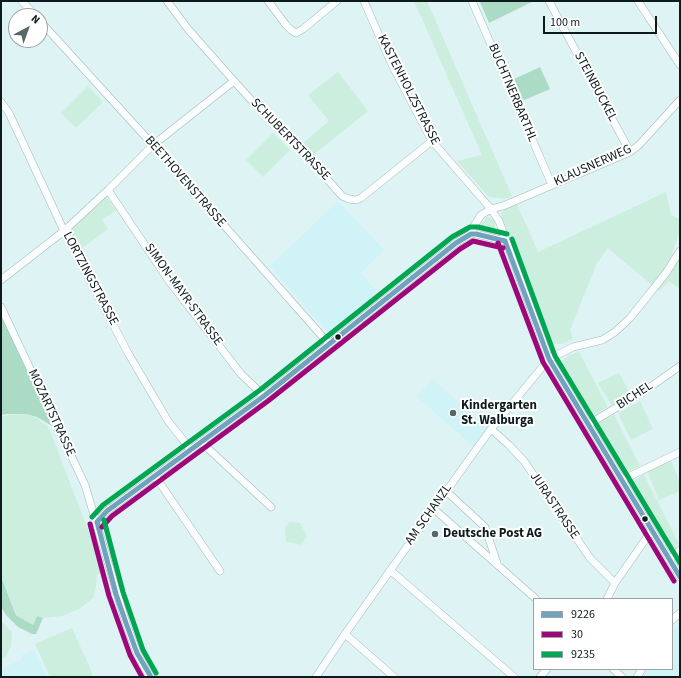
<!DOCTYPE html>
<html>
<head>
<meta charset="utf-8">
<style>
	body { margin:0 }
	#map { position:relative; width:681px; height:678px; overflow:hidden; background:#def3f4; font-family:"Source Sans 3",sans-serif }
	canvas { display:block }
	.frame { position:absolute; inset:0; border:2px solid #0d1b1c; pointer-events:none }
	.legend { position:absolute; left:533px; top:598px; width:140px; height:72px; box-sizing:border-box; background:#fff; border:1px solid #9ea4a4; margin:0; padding:5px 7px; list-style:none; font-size:12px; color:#0d1b1c }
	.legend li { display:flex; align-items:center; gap:8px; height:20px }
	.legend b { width:20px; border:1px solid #9ea4a4 }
	.north { position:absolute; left:8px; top:8px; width:40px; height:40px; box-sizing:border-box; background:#fff; border:1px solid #9ea4a4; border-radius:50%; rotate:41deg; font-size:11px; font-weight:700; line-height:16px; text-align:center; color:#0d1b1c }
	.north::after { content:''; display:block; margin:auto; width:14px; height:18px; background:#566768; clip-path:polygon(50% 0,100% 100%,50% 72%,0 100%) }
	.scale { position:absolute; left:543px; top:16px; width:114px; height:18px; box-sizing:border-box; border:2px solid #0d1b1c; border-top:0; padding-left:5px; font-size:12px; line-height:14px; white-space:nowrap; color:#0d1b1c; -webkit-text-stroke:3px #fff; paint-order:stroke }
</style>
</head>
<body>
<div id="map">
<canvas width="681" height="678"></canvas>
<div class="frame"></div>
<ul class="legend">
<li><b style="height:5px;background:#72a3be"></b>9226</li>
<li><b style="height:5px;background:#9e067a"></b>30</li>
<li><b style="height:5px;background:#00a651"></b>9235</li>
</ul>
<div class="north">N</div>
<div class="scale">100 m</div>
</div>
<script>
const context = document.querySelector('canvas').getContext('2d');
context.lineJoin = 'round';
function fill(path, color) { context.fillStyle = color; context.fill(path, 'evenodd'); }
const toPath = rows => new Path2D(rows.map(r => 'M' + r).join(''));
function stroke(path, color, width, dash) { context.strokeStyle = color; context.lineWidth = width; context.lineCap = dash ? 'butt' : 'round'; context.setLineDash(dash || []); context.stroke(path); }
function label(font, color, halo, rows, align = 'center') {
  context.font = font + ' "Source Sans 3",sans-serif'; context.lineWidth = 4; context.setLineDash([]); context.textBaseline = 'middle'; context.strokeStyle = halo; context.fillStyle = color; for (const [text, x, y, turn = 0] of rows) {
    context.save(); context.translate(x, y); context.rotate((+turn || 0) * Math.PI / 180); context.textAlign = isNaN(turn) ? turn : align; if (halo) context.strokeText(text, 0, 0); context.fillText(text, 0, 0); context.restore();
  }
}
const built = toPath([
	[338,201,384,250,361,273,379,294,329,334,270,266],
	[432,379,489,428,473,446,417,397],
	[680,624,680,677,643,677,648,669,672,669,672,631],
	[34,650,47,677,1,677,1,669,23,659,22,655]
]);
const green = toPath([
	[414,1,427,1,512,196,506,199,489,197,457,161,482,155],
	[338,72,368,111,311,157,301,145,329,121,308,95],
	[88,86,103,102,76,128,61,113],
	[273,133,290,150,263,177,246,160],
	[666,192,671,215,680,219,680,231,672,254,680,257,680,289,669,281,659,291,608,248,597,263,570,330,573,339,561,344,553,344,549,341,545,336,501,218,502,212,507,208,517,204,538,252],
	[106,197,116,210,102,220,108,229,81,249,69,231],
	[486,217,491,218,495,222,495,228,491,233,484,233,479,228],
	[579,352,608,407,594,415,591,416,587,413,562,370,561,365,563,360,569,355],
	[619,373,631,395,612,406,598,383],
	[640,401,653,429,631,440,618,413],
	[26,414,37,418,49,428,104,572,97,575,96,586,93,598,79,609,62,616,44,618,37,616,33,625,17,615,1,575,1,417,8,415],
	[614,415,640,466,627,472,622,473,618,467,599,435,596,425,600,421],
	[671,461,680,482,680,491,659,500,647,471],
	[644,475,679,544,673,549,667,547,634,493,632,487,633,482,639,477],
	[290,522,300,523,307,536,300,545,286,541,285,528],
	[1,621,12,632,11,646,6,657,1,659],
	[72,628,94,677,50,677,35,644]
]);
const forest = toPath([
	[480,1,534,1,489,23,480,2],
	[540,67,550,89,522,101,512,80],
	[1,314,52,426,37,417,26,414,7,414,1,415],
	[1,576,16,615,33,625,37,616,43,618,36,634,32,634,18,627,6,615,1,607]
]);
const street = toPath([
	[22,1,36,16],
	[167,1,188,29,234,81,253,102,305,154,342,196,349,199,356,200,361,198,432,141],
	[268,1,286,25,291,30,296,33,303,29,337,1],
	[364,1,392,65,432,141,491,209,499,221,549,359,680,577],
	[472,1,552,185],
	[549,1,630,152],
	[638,1,680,65],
	[40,21,153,145,329,344],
	[1,102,9,113,64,231,128,353,168,421,191,450],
	[108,190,169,281,241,374,264,396],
	[471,234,474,226,481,215,491,209,503,206,630,152,639,145,680,100],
	[1,280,64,231,108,190,153,145,234,81],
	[1,307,85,485,126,623,137,653,147,672,151,677],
	[589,424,646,390,680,366],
	[491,429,509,445,524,461,590,558,615,583],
	[201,442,271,507],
	[155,476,220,571],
	[622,480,680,452],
	[446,491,485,527,497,563],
	[434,509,536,599],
	[97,522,107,511,264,396,456,243,471,234,476,234,505,241],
	[669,560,680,550],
	[390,570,514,677],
	[607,599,615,583,652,530],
	[672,620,680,613],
	[345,634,394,677],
	[613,669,622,677],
	[316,677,345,634,470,458,491,429,549,359,573,347,602,340,615,332,630,318,666,273,680,251],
	[540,677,547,669],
	[637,677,642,669]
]);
const bus1 = toPath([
	[505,241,549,359,680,577],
	[97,522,107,511,264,396,456,243,471,234,476,234,505,241],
	[97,522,116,594,126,623,137,653,151,677]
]);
const bus2 = toPath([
	[498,243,543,362,674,581],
	[90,524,109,596,130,655,142,677],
	[102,527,112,516,268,401,460,249,473,241,503,248]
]);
const bus3 = toPath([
	[512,239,555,356,680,563],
	[92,517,103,505,260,390,452,237,470,227,478,227,507,234],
	[104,520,123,592,143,650,156,673]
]);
const markers = [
	[338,337,3.5,"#0d1b1c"],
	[453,413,4,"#566768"],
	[645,519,3.5,"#0d1b1c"],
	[435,534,4,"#566768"]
];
const streetNames = [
	["STEINBUCKEL",595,87,62],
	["KASTENHOLZSTRASSE",408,90,63],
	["BUCHTNERBARTHL",512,93,67],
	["SCHUBERTSTRASSE",290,140,46],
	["KLAUSNERWEG",593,166,-24],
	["BEETHOVENSTRASSE",185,182,49],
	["LORTZINGSTRASSE",90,279,62],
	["SIMON-MAYR-STRASSE",183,295,54],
	["BICHEL",635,396,-33],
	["MOZARTSTRASSE",51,413,65],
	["JURASTRASSE",554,506,56],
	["AM SCHANZL",429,515,-55]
];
const poiNames = [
	["Kindergarten",461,406],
	["St. Walburga",461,421],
	["Deutsche Post AG",443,534]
];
fill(built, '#cff3f6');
fill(green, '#cbeedf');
fill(forest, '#acdbc5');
stroke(street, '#a6b6b8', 8);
stroke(street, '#fafdfd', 7);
stroke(bus1, '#72a3be', 5);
stroke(bus2, '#9e067a', 5);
stroke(bus3, '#00a651', 5);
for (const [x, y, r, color] of markers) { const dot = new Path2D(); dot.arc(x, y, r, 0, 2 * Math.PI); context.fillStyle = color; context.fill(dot); stroke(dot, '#fff', 1.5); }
label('13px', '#0d1b1c', '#fff', streetNames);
label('bold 13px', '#0d1b1c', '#fff', poiNames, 'left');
</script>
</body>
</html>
